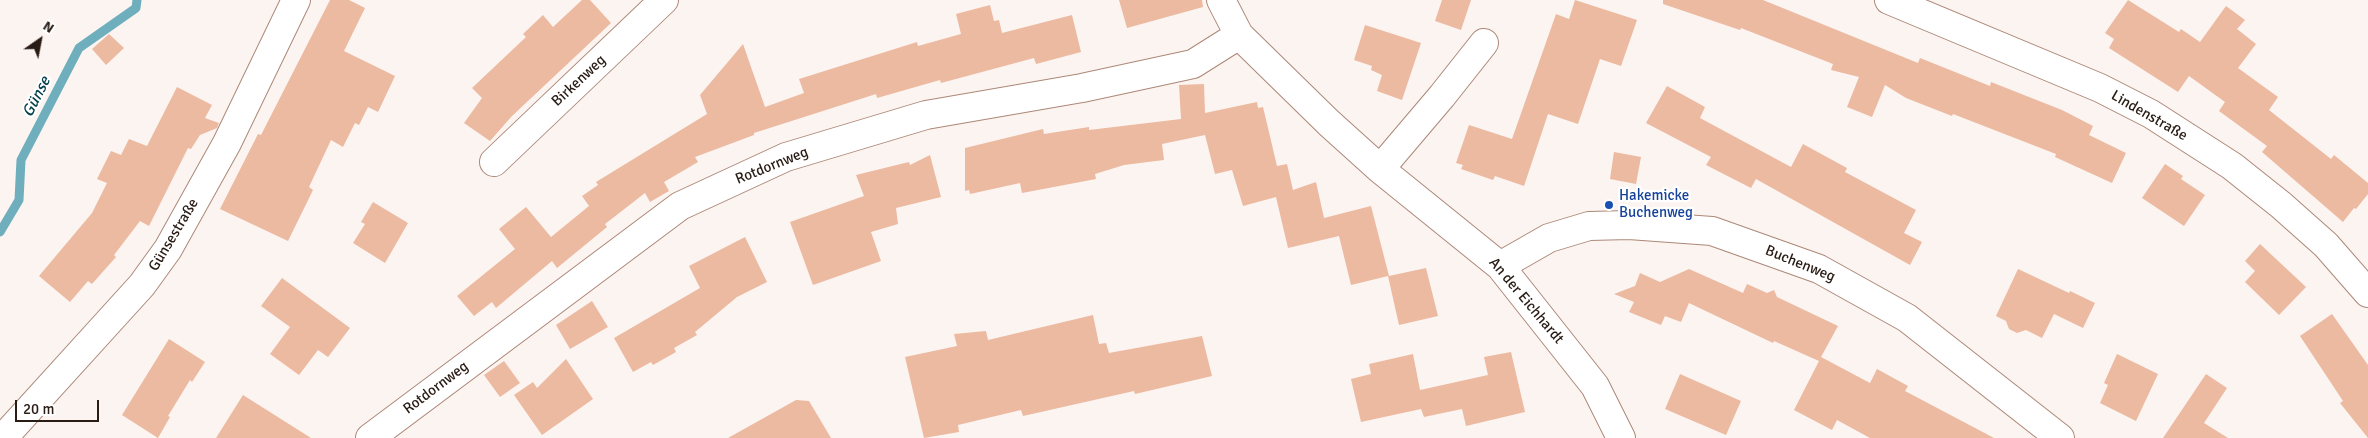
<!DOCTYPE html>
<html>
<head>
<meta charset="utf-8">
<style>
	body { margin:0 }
	#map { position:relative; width:2368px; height:438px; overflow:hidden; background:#fcf4f0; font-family:Signika,sans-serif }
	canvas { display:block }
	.north { position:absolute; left:15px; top:15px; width:50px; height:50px; -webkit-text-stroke:4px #fff; paint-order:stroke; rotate:33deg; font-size:14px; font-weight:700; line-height:20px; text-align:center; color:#291c15 }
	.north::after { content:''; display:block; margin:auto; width:18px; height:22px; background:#291c15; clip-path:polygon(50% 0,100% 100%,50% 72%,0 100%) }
	.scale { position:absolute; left:15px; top:400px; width:84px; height:22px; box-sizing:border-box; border:2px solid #291c15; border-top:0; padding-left:6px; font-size:15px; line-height:18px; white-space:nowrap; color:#291c15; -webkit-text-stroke:4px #fff; paint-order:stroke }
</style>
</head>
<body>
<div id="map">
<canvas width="2368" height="438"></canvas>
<div class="north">N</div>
<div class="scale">20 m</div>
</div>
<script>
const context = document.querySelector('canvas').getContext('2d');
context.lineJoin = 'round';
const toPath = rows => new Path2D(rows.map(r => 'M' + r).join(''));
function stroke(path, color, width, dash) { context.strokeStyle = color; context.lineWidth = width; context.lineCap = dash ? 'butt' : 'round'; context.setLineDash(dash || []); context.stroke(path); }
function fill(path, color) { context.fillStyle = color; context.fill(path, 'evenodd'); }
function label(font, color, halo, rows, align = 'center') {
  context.font = font + ' Signika,sans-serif'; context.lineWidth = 4.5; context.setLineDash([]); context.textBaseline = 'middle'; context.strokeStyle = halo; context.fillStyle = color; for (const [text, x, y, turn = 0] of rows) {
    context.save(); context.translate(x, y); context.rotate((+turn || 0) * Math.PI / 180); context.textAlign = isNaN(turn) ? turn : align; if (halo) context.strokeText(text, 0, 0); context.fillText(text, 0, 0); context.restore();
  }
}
const stream = toPath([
	[0,232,19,200,21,160,79,48,136,8,137,0]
]);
const building = toPath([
	[330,0,349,0,365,8,344,51,395,76,378,112,368,107,359,125,355,123,343,147,331,140,309,187,313,190,288,241,220,209,258,134,261,135],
	[582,0,590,0,611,23,512,116,490,141,464,123,482,98,472,88,526,37,523,34,543,15,553,27],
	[1119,0,1202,0,1203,7,1127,28],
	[1442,0,1471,0,1461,30,1435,21],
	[1575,0,1637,20,1621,66,1600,59,1578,124,1548,114,1524,186,1495,176,1493,180,1461,169,1463,165,1456,163,1469,125,1512,139,1556,14,1569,19],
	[1663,0,1763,0,1918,63,1920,58,1990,86,1991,82,2062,110,2093,126,2089,135,2126,153,2112,183,2055,157,2056,154,1953,114,1952,116,1906,98,1885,85,1872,117,1847,107,1859,77,1831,70,1833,64,1741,28,1740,30,1663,4],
	[2128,0,2179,32,2181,29,2200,42,2226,6,2245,20,2237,29,2256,44,2238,68,2278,97,2269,110,2331,159,2334,155,2368,183,2368,194,2356,209,2354,208,2343,222,2262,152,2267,146,2219,111,2225,102,2189,76,2178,92,2109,48,2114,39,2105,33],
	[990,5,994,21,999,20,1002,33,1072,15,1081,52,1036,64,1034,58,941,83,940,80,877,98,876,94,754,133,754,135,695,157,698,162,664,182,669,191,650,202,645,193,605,224,607,227,557,268,552,261,496,308,492,302,474,316,457,296,515,249,499,229,526,207,551,237,589,206,582,196,598,185,596,182,707,114,700,95,743,44,765,107,804,93,799,79,917,42,918,46,961,34,956,14],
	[1365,25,1421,43,1402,100,1377,91,1382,75,1371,70,1372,66,1354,60],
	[109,34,124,48,106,65,92,49],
	[1204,84,1205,113,1257,102,1258,108,1263,107,1277,166,1287,164,1293,190,1316,182,1324,218,1371,206,1389,276,1426,268,1438,316,1399,325,1388,276,1351,285,1339,236,1288,248,1276,197,1243,206,1232,170,1215,174,1205,135,1162,144,1164,160,1124,165,1095,174,1096,179,1022,193,1020,183,970,194,969,190,965,191,965,148,1043,129,1044,134,1089,127,1089,130,1181,119,1179,85],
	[1667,86,1705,107,1700,118,1791,167,1803,144,1847,168,1845,172,1916,210,1904,233,1922,242,1910,265,1756,179,1751,188,1706,165,1711,157,1646,123],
	[177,87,212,105,205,118,219,123,217,128,200,135,191,149,188,148,149,226,140,221,114,255,116,257,92,284,88,281,70,302,39,276,92,213,107,183,97,179,111,151,121,155,129,139,147,146],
	[1614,152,1641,157,1636,184,1610,179],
	[930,155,941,197,896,208,898,224,871,232,881,261,813,285,790,222,864,196,856,175,909,162,910,165],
	[2165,164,2183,176,2181,179,2205,195,2184,226,2142,198],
	[373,202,408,223,385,263,353,243,365,224,361,222],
	[745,237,767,282,737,297,695,332,697,335,674,348,676,352,653,365,651,362,633,372,614,338,700,288,689,266],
	[2260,244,2306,287,2279,315,2245,282,2255,271,2245,261],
	[1689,269,1743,293,1747,284,1767,293,1774,290,1777,297,1838,326,1821,357,1870,383,1877,369,1908,386,1905,391,1994,438,1870,438,1837,420,1832,430,1794,410,1819,361,1774,341,1773,343,1689,303,1681,322,1665,316,1661,325,1629,312,1634,302,1614,294,1635,286,1640,273,1660,282],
	[2018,269,2069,293,2070,291,2095,303,2083,328,2054,314,2042,338,2026,330,2017,333,2009,329,2006,321,1996,316],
	[282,278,350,328,328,357,318,350,299,375,270,354,290,327,261,306],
	[592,301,608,327,570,349,556,325],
	[2332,314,2368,365,2368,438,2340,403,2343,401,2300,336],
	[1093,315,1099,344,1106,343,1109,353,1202,336,1212,376,1135,394,1134,391,1023,416,1021,410,958,425,959,432,924,438,905,357,957,346,954,334,986,331,988,340],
	[169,339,205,362,192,382,190,380,168,416,170,417,158,438,122,415],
	[1511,352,1525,412,1466,426,1462,409,1424,417,1421,409,1361,422,1351,379,1371,374,1369,364,1413,354,1420,390,1488,375,1484,357],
	[2117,354,2158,374,2136,421,2100,403,2108,385,2104,383],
	[566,359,593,399,542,435,514,395,533,382,537,388],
	[504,361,520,383,500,397,484,375],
	[1680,374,1741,401,1726,435,1665,409],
	[2206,374,2227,388,2204,423,2228,438,2163,438],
	[243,395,311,438,216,438],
	[796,400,809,401,831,438,728,438]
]);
const minor = toPath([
	[1221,0,1239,35,1329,123,1380,169,1500,266,1595,386,1621,438],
	[1889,0,2100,88,2151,114,2232,166,2281,205,2326,245,2368,293],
	[494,162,664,0],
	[1380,169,1442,96,1484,43],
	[1500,266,1549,238,1589,226,1629,225,1712,231,1819,269,1907,318,2060,438],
	[370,438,680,206,786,157,926,115,1082,88,1193,64,1239,35]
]);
const tertiary = toPath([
	[3,438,142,285,168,249,227,143,296,0]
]);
const markers = [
	[1609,205,5,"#1a4fb4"]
];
const streetNames = [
	["Birkenweg",579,81,-43],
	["Lindenstraße",2149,116,30],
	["Rotdornweg",772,166,-22],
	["Günsestraße",174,235,-59],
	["Buchenweg",1800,264,22],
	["An der Eichhardt",1526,301,50],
	["Rotdornweg",436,388,-37]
];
const transitNames = [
	["Hakemicke",1619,196],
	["Buchenweg",1619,213]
];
const waterNames = [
	["Günse",37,97,-63]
];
stroke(stream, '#6faebc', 9);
fill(building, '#ecb9a1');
stroke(minor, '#ac8878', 30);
stroke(tertiary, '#ac8878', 30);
stroke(minor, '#fff', 28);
stroke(tertiary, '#fff', 28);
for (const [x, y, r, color] of markers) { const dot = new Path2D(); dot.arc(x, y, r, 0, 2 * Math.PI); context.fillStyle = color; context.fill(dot); stroke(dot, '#fff', 2); }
label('15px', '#291c15', '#fff', streetNames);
label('15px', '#164399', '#fff', transitNames, 'left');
label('italic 16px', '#06424d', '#fff', waterNames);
</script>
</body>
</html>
